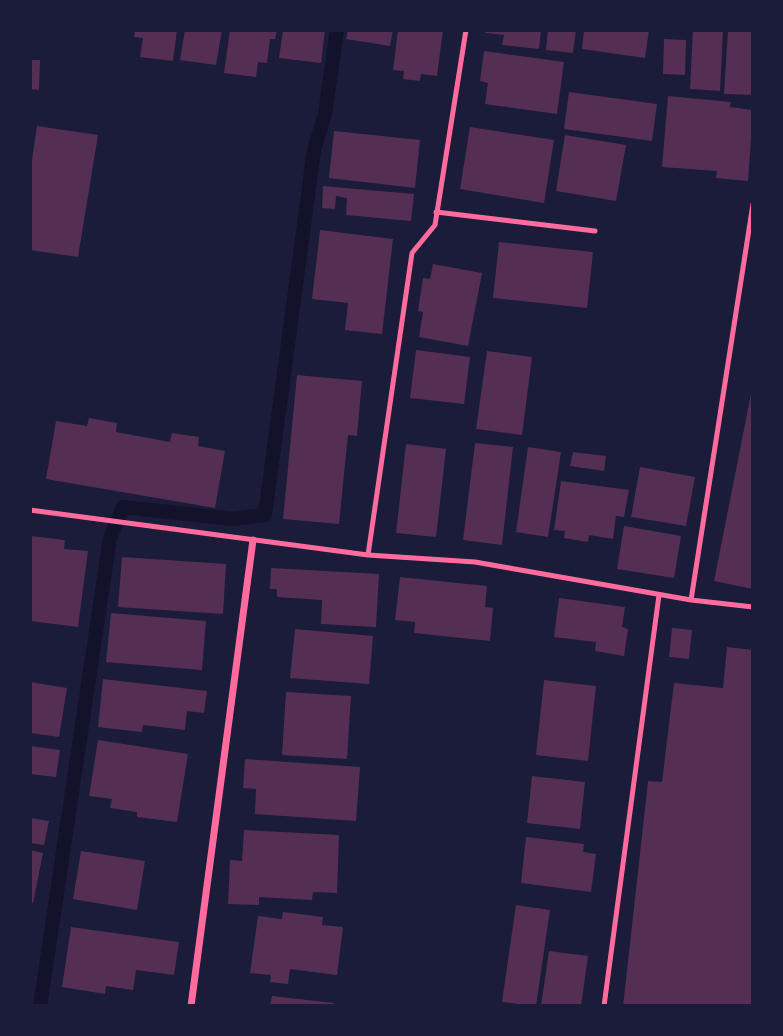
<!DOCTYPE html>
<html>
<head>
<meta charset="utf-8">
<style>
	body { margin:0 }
	#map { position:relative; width:783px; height:1036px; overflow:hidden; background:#1b1b3a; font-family:"DM Sans",sans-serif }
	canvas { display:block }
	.frame { position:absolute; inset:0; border:32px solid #1b1b3a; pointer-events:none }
</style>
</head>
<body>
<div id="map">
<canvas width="783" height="1036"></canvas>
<div class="frame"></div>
</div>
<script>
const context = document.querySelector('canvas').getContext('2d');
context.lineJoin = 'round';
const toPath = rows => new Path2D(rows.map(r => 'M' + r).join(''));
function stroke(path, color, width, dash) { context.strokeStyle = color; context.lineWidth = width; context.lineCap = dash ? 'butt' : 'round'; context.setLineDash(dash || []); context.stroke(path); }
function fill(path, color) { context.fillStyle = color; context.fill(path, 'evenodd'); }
const stream = toPath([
	[40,1006,110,538,123,507,233,519,265,515,314,150,325,114,337,30]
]);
const building = toPath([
	[135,30,177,30,173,61,140,57,143,38,134,37],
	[185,30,222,30,216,65,180,60],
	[230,30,277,30,275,39,270,39,267,63,258,62,256,77,224,73],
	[283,30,325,30,321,63,279,58],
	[348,30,393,30,390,46,346,39],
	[398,30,443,30,437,76,421,74,420,81,403,79,404,71,393,70],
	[486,30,541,30,539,49,502,45,504,35,485,33],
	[548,30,576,30,573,53,546,50],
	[584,30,649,30,645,58,582,49],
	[693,30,723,30,720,91,690,89],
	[728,30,753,30,753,95,724,94],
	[664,39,686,40,685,75,663,74],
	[484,51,564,62,557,114,485,104,488,83,480,81],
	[30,60,40,60,39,90,30,89],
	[569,92,657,104,652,141,564,129],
	[668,96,731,102,730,107,753,110,748,181,716,178,717,171,662,167],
	[37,126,98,135,78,257,30,250,30,173],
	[470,127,554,140,544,203,460,189],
	[334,131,420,140,415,188,329,178],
	[565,135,626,145,616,201,556,191],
	[323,186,414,194,411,221,346,215,347,198,336,196,335,209,322,208],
	[320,230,393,239,382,334,345,330,348,303,312,299],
	[499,242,593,252,587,308,493,298],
	[433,264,482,273,468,346,419,337,423,312,418,311,423,278,430,279],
	[416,350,470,357,464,404,410,398],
	[487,351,532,357,522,435,476,429],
	[297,375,362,381,357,436,348,435,339,524,283,519],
	[752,389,753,389,753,589,714,581],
	[89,418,117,423,116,432,170,442,172,433,199,437,198,446,225,451,215,508,46,479,56,421,87,426],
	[475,443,513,447,502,545,463,540],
	[406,444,446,449,436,537,396,533],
	[528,447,561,452,548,537,516,532],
	[573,452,606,456,604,471,570,466],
	[640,467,695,477,686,526,631,517],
	[561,481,629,490,624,517,616,516,613,539,589,535,588,542,564,538,565,531,554,530],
	[624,526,681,536,674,578,617,569],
	[30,536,65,540,64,549,88,551,78,627,30,621],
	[122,557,226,564,223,614,118,607],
	[271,568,379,574,376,627,321,624,322,600,277,597,277,589,270,589],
	[400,577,487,586,485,607,493,608,490,641,414,633,415,622,395,620],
	[559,598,625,607,622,627,628,629,624,656,595,651,596,642,554,637],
	[111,613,206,621,202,670,106,662],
	[672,628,692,630,689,659,669,657],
	[295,629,373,636,369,684,290,678],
	[727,647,753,650,753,1006,623,1006,648,781,662,782,674,683,723,688],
	[103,679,207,691,204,713,187,711,185,730,143,725,142,732,98,727],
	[544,680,596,686,588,761,536,755],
	[30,682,67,688,59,737,30,733],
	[286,692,351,696,347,759,282,755],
	[98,740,188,754,177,822,137,817,137,812,110,808,112,799,89,796],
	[30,746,60,750,56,777,30,774],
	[245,759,360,767,356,821,255,814,256,789,243,788],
	[532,776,585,782,580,829,527,823],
	[30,818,49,821,44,845,30,843],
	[244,830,339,835,337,893,313,892,312,900,259,897,259,905,228,904,230,860,242,861],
	[526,837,584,844,583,852,596,854,591,892,521,883],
	[30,850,43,853,33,903,30,902],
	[81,851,145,861,137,910,73,899],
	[516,905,550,910,536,1006,502,1002],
	[283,912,323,917,322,925,343,927,337,975,290,969,288,984,270,982,271,975,250,973,258,916,282,919],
	[71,927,179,942,174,975,136,970,133,990,106,986,105,994,62,987],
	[549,951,588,956,581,1006,541,1006],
	[272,996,334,1003,333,1006,270,1006]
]);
const service = toPath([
	[436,212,595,231],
	[30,510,368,555,475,562,691,600,753,607],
	[368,555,412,253,435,225,466,30],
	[691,600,753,204],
	[604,1006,659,595]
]);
const minor = toPath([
	[191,1006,253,540]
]);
stroke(stream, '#12122b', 14);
fill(building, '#542f53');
stroke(service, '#ff6b9d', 5);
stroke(minor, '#ff6b9d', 7);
</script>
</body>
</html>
